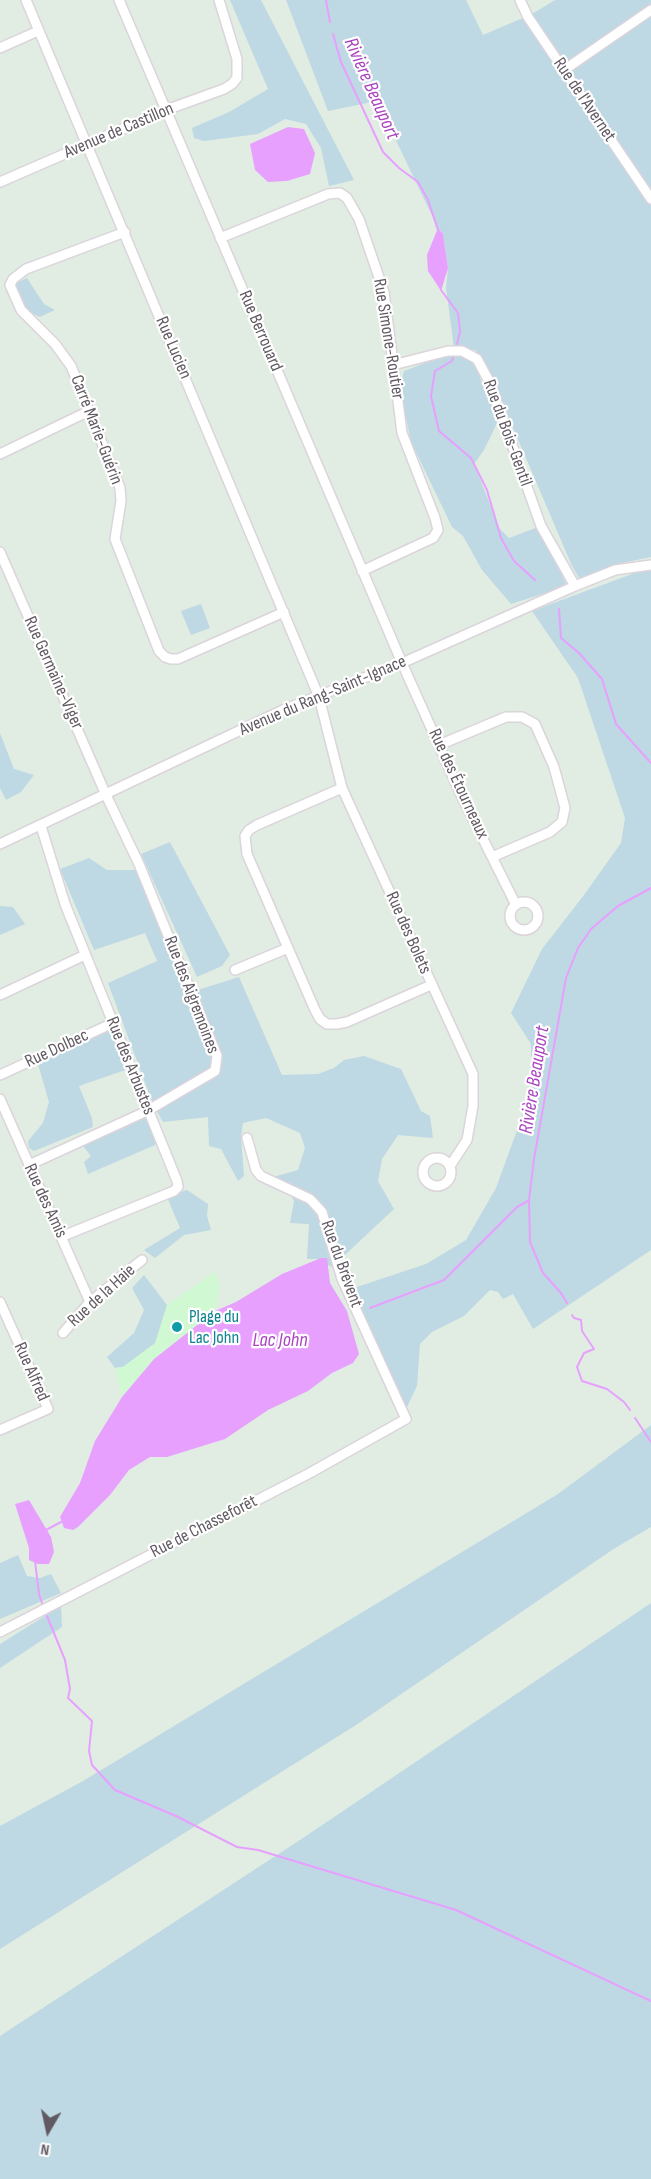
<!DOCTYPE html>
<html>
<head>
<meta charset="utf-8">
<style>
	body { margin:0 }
	#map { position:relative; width:651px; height:2179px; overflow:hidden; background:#e1ede2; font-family:"Sofia Sans Condensed",sans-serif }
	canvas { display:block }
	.north { position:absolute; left:18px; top:2101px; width:60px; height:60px; -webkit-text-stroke:4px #fff; paint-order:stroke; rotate:189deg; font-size:16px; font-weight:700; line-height:24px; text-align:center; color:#615a62 }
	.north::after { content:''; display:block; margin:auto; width:21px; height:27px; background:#615a62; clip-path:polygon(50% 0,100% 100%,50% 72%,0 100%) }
</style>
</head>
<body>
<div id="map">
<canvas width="651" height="2179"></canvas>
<div class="north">N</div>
</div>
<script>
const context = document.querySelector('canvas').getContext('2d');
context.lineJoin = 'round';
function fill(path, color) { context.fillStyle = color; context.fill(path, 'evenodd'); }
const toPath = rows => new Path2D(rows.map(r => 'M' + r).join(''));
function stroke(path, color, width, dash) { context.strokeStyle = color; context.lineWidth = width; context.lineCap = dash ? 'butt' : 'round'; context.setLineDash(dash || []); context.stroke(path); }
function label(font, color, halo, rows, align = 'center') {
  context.font = font + ' "Sofia Sans Condensed",sans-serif'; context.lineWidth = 4.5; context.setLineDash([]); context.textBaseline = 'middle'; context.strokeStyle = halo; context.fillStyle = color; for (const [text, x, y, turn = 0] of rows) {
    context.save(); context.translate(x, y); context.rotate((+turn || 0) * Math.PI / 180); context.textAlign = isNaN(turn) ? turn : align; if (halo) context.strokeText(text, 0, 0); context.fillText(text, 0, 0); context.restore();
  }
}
const green = toPath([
	[230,0,261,0,354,180,329,186,321,148,306,124,285,119,258,134,204,141,194,138,192,128,229,112,268,89],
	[286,0,466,0,483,35,532,14,555,0,651,0,651,557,617,564,582,583,572,566,485,362,475,350,454,348,446,288,448,268,443,234,438,228,377,101,328,111],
	[27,278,44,304,55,310,40,317,28,312,21,305,12,285],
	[464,354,473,361,498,421,484,450,474,464,500,529,509,538,541,526,567,586,511,604,482,570,463,536,452,527,411,442,403,403,401,380,404,371,443,356],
	[651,567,651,1250,533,1329,513,1294,503,1299,498,1292,490,1290,464,1316,432,1332,420,1344,417,1386,406,1409,351,1289,426,1264,466,1240,496,1188,531,1092,531,1044,511,1013,542,949,584,895,621,843,625,818,578,678,532,611],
	[201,604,210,628,191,635,181,611],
	[0,733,14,769,34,775,21,792,6,800,0,788],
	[170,842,230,955,222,966,197,977,141,854],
	[89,858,107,870,137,870,188,985,201,989,239,977,282,1075,318,1074,334,1068,344,1060,364,1056,401,1069,421,1111,430,1116,433,1138,398,1135,382,1159,378,1181,394,1209,332,1267,317,1259,307,1259,309,1224,290,1223,294,1201,288,1190,273,1177,298,1170,305,1148,300,1133,266,1118,243,1123,241,1136,244,1176,238,1181,221,1149,209,1146,208,1117,163,1122,153,1104,108,983,157,961,145,933,94,950,60,869],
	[0,906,13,907,25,924,0,935],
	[112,1022,131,1068,79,1086,92,1118,93,1127,34,1151,29,1148,28,1141,43,1123,49,1102,37,1061],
	[146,1110,162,1142,88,1174,84,1162,91,1156,79,1141],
	[187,1190,208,1204,207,1216,211,1230,184,1235,155,1258,144,1250,180,1228,167,1197],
	[144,1275,167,1305,156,1343,123,1367,115,1368,107,1357,134,1333,144,1310,132,1288],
	[651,1425,651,1527,615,1548,356,1725,0,1949,0,1826,83,1781,558,1494],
	[18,1555,27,1576,40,1578,51,1574,61,1593,0,1619,0,1563],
	[651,1603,651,2179,0,2179,0,2036,306,1836],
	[61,1606,62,1627,0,1668,0,1644]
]);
const sand = toPath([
	[215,1272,220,1286,215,1311,154,1359,122,1397,115,1368,123,1367,155,1343,167,1305]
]);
const water = toPath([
	[288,127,304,129,315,153,310,174,287,181,268,182,255,170,250,144],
	[438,228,443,234,448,268,441,291,428,271,427,255],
	[321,1258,327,1258,330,1283,347,1311,359,1354,353,1363,332,1373,308,1391,268,1410,225,1439,167,1457,150,1457,129,1470,110,1495,78,1527,73,1530,64,1528,60,1517,80,1483,95,1441,122,1397,154,1359,215,1311,236,1302,282,1274],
	[29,1500,51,1537,54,1552,49,1564,38,1564,29,1560,29,1548,15,1504]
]);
const stream = toPath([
	[326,0,330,22],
	[333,34,341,62,383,152,399,168,418,182,428,200,438,230],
	[441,290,458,313,460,332,457,344],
	[453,358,452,361,435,371,431,396,439,431,471,458,487,490,501,538,514,561,535,580],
	[559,609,561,638,579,653,602,679,616,724,651,763],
	[567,1303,561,1293,543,1273,530,1242,529,1200,534,1159,566,978,578,948,591,929,618,906,651,888],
	[370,1308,444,1280,517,1207,528,1201],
	[572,1315,574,1318,581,1320,582,1331,594,1349,584,1353,577,1367,582,1381,607,1389,624,1402,630,1410],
	[635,1418,651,1442],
	[46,1530,61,1522],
	[35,1561,39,1594,42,1603],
	[47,1616,65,1660,70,1689,68,1698,92,1721,89,1751,92,1765,115,1790,176,1816,237,1847,258,1850,456,1910,651,2001]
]);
const minor = toPath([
	[26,0,319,697,342,788,473,1074,473,1106,467,1140,450,1166],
	[119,0,402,663,462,797,516,905],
	[520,0,528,17,651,199],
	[0,48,38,31],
	[564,70,651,10],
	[0,182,166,110,224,89,232,84,237,78,237,59,219,0],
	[125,232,26,269,13,279,10,285,21,310,55,344,71,366,120,488,121,501,115,539,159,651,165,657,171,659,178,659,284,612],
	[220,238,328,194,340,193,347,198,359,219,384,292,402,433,435,518,438,530,433,538,362,571],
	[393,365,448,351,462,351,477,359,490,383,541,526,575,586],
	[0,454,89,411],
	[0,552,106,795,139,864,217,1056,215,1071,147,1111,29,1165],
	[439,745,506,717,522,717,535,724,554,767,565,808,562,822,550,832,492,857],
	[342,788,257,825,249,830,245,836,247,854,315,1010,320,1019,327,1024,337,1024,347,1022,431,985],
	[41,826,65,904,177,1181,178,1187,174,1191,63,1236],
	[0,844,283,710,402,663,575,586,615,570,651,565],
	'510 916a14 14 0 1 1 28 0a14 14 0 1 1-28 0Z',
	[235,970,288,948],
	[0,995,85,955],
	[0,1075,113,1023],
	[0,1099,90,1302],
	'423 1172a14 14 0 1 1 28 0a14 14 0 1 1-28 0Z',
	[0,1302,48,1409,0,1430],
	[63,1333,90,1302,142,1260],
	[0,1632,308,1474,406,1419,342,1279,322,1212,310,1199,261,1176,256,1170,247,1138]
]);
const markers = [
	[177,1327,6,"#0f9aa8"]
];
const streetNames = [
	["Rue de l'Avernet",584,100,56],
	["Avenue de Castillon",119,131,-23],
	["Rue Berrouard",260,331,67],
	["Rue Simone-Routier",388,339,81],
	["Rue Lucien",173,348,67],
	["Carré Marie-Guérin",96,430,69],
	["Rue du Bois-Gentil",507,433,70],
	["Rue Germaine-Viger",53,673,66],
	["Avenue du Rang-Saint-Ignace",323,696,-23],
	["Rue des Étourneaux",458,784,65],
	["Rue des Bolets",408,933,66],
	["Rue des Aigremoines",191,995,69],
	["Rue Dolbec",57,1049,-25],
	["Rue des Arbustes",130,1066,68],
	["Rue des Amis",45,1201,65],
	["Rue du Brévent",341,1264,70],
	["Rue de la Haie",102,1296,-42],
	["Rue Alfred",31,1372,66],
	["Rue de Chasseforêt",204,1527,-27]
];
const cultureNames = [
	["Plage du",189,1317],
	["Lac John",189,1338]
];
const waterNames = [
	["Rivière Beauport",371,89,66],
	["Rivière Beauport",535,1080,-81],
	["Lac John",280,1341]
];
fill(green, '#bed8e4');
fill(sand, '#d0f9d3');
fill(water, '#e7a0fe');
stroke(stream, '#e7a0fe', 2);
stroke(minor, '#dbd4db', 12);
stroke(minor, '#fff', 9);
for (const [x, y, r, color] of markers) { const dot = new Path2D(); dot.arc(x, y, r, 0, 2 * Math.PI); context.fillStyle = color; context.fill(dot); stroke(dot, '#fff', 2); }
label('18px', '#615a62', '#fff', streetNames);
label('18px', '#0d838f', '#fff', cultureNames, 'left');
label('italic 20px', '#ac43c1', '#fff', waterNames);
</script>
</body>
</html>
